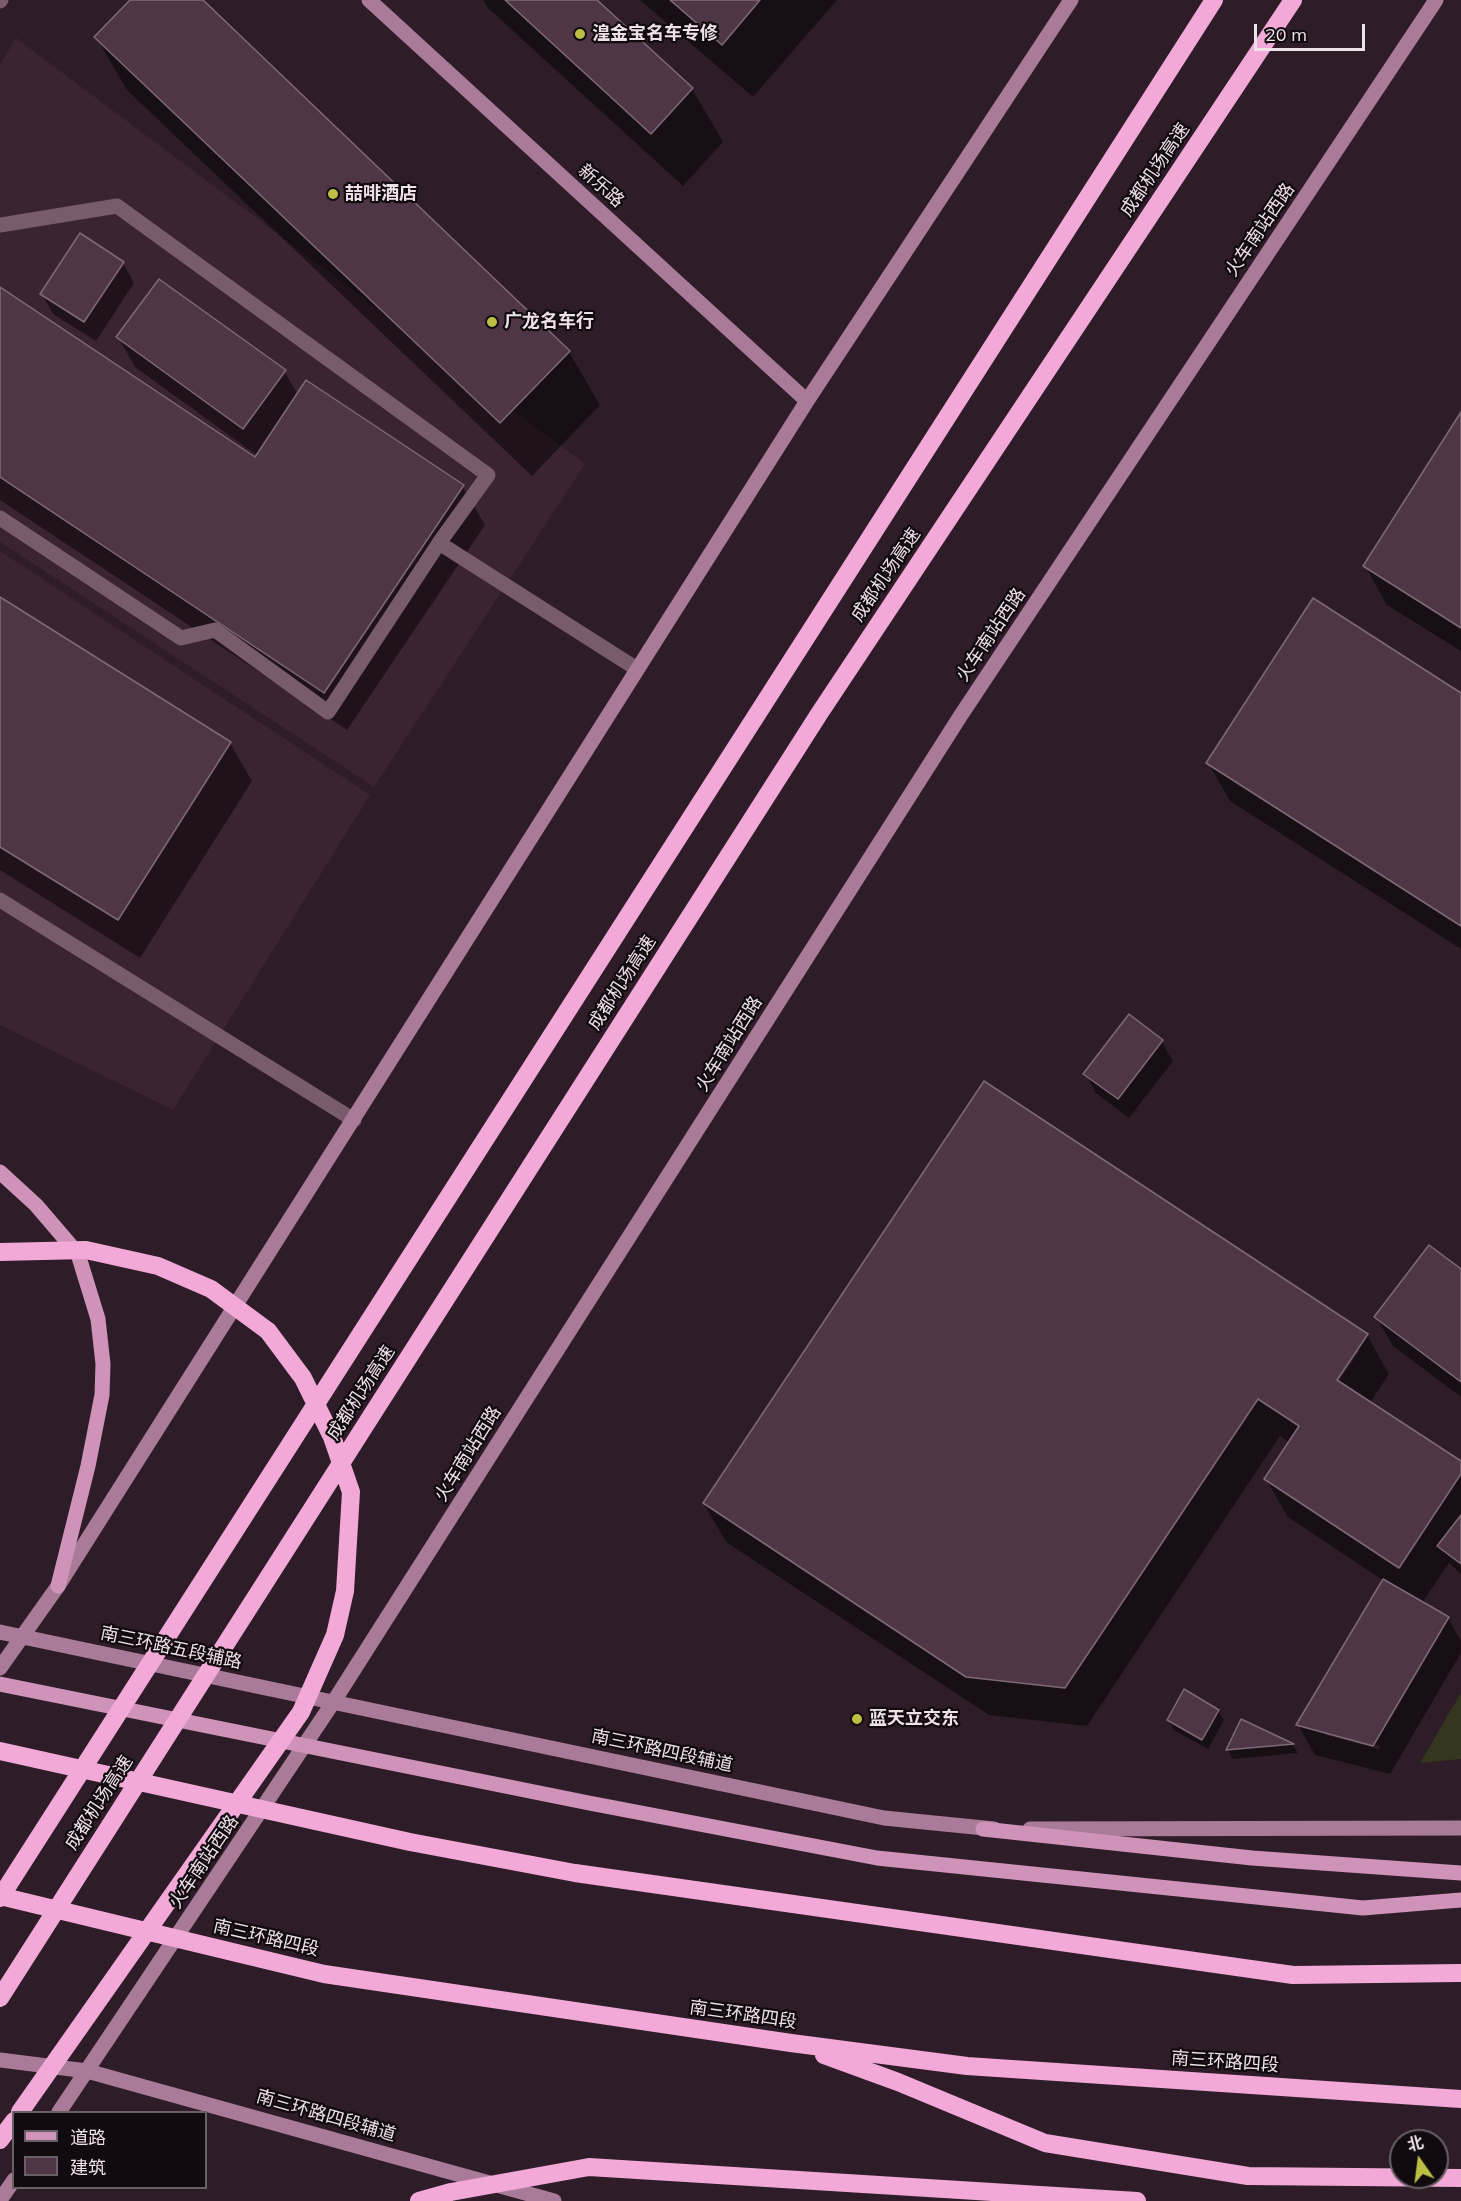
<!DOCTYPE html>
<html>
<head>
<meta charset="utf-8">
<style>
	body { margin:0 }
	#map { position:relative; width:1461px; height:2201px; overflow:hidden; background:#2e1d28; font-family:Mulish,"Noto Sans SC",sans-serif }
	canvas { display:block }
	.legend { position:absolute; left:12px; top:2111px; width:195px; height:78px; box-sizing:border-box; background:#110a0e; border:2px solid #696066; margin:0; padding:8px 10px; list-style:none; font-size:18px; color:#eee2e9 }
	.legend li { display:flex; align-items:center; gap:12px; height:30px }
	.legend b { width:30px; border:2px solid #696066 }
	.north { position:absolute; left:1389px; top:2129px; width:60px; height:60px; box-sizing:border-box; background:#110a0e; border:2px solid #696066; border-radius:50%; rotate:346deg; font-size:16px; font-weight:700; line-height:24px; text-align:center; color:#eee2e9 }
	.north::after { content:''; display:block; margin:auto; width:21px; height:27px; background:#bcbf44; clip-path:polygon(50% 0,100% 100%,50% 72%,0 100%) }
	.scale { position:absolute; left:1254px; top:24px; width:111px; height:27px; box-sizing:border-box; border:3px solid #eee2e9; border-top:0; padding-left:8px; font-size:18px; line-height:21px; white-space:nowrap; color:#eee2e9; -webkit-text-stroke:4px #110a0e; paint-order:stroke }
</style>
</head>
<body>
<div id="map">
<canvas width="1461" height="2201"></canvas>
<ul class="legend">
<li><b style="height:8px;background:#cf93ba"></b>道路</li>
<li><b style="height:16px;background:#4f3646"></b>建筑</li>
</ul>
<div class="north">北</div>
<div class="scale">20 m</div>
</div>
<script>
const context = document.querySelector('canvas').getContext('2d');
context.lineJoin = 'round';
function fill(path, color) { context.fillStyle = color; context.fill(path, 'evenodd'); }
const toPath = rows => new Path2D(rows.map(r => 'M' + r).join(''));
function stroke(path, color, width, dash) { context.strokeStyle = color; context.lineWidth = width; context.lineCap = dash ? 'butt' : 'round'; context.setLineDash(dash || []); context.stroke(path); }
function label(font, color, halo, rows, align = 'center') {
  context.font = font + ' Mulish,"Noto Sans SC",sans-serif'; context.lineWidth = 4.5; context.setLineDash([]); context.textBaseline = 'middle'; context.strokeStyle = halo; context.fillStyle = color; for (const [text, x, y, turn = 0] of rows) {
    context.save(); context.translate(x, y); context.rotate((+turn || 0) * Math.PI / 180); context.textAlign = isNaN(turn) ? turn : align; if (halo) context.strokeText(text, 0, 0); context.fillText(text, 0, 0); context.restore();
  }
}
const built = toPath([
	[16,38,585,464,374,787,0,542,0,64],
	[0,551,370,795,173,1110,0,1025]
]);
const green = toPath([
	[1461,1693,1461,1759,1420,1763]
]);
const shadow = toPath([
	[132,0,201,0,569,352,600,405,532,476,127,90,96,37],
	[483,0,595,0,692,89,723,142,683,186,488,8],
	[640,0,837,0,753,97],
	[123,263,134,283,96,341,53,314,42,294],
	[0,289,255,459,258,456,135,367,118,337,284,371,298,395,462,486,485,525,347,730,0,500],
	[1461,415,1461,651,1387,605,1365,566],
	[0,599,230,743,252,781,140,958,0,870],
	[1461,694,1461,949,1230,801,1208,763],
	[1161,1041,1173,1061,1129,1118,1096,1093,1085,1074],
	[985,1083,1367,1335,1389,1374,1370,1403,1461,1463,1461,1574,1449,1563,1422,1603,1448,1618,1461,1641,1461,1653,1390,1774,1315,1755,1298,1725,1384,1581,1288,1517,1266,1479,1290,1443,1280,1436,1087,1726,989,1715,726,1542,704,1504],
	[1356,1350,1360,1350,1335,1387,1332,1385],
	[1326,1732,1380,1746,1379,1749,1326,1735],
	[1461,1271,1461,1397,1393,1346,1376,1317],
	[1218,1711,1224,1720,1208,1749,1174,1730,1168,1720],
	[1242,1721,1293,1745,1298,1753,1233,1759,1228,1750]
]);
const building = toPath([
	[130,0,203,0,570,351,500,423,94,37,130,0],
	[505,0,597,0,693,88,651,134,505,0],
	[670,0,760,0,722,45,670,0],
	[80,233,124,262,84,322,40,294,80,233],
	[159,279,286,370,243,429,116,337,159,279],
	[0,287,255,457,306,380,464,485,324,693,0,477,0,287],
	[1461,412,1461,628,1363,566,1461,412],
	[0,597,231,742,118,920,0,847,0,597],
	[1313,598,1461,693,1461,926,1206,763,1313,598],
	[1129,1014,1163,1040,1118,1099,1083,1074,1129,1014],
	[984,1081,1368,1334,1337,1380,1461,1461,1461,1474,1399,1568,1264,1479,1299,1426,1258,1399,1065,1688,966,1677,703,1503,984,1081],
	[1429,1245,1461,1269,1461,1382,1374,1317,1429,1245],
	[1461,1515,1461,1564,1437,1546,1461,1515],
	[1383,1579,1449,1617,1373,1746,1296,1725,1383,1579],
	[1184,1689,1219,1710,1202,1740,1167,1720,1184,1689],
	[1241,1719,1294,1744,1226,1750,1241,1719]
]);
const lane = toPath([
	[0,225,117,206,488,475,439,543,328,712,215,630,181,638,0,518],
	[439,543,637,669],
	[0,900,354,1120]
]);
const street = toPath([
	[0,1,1,0]
]);
const secondary = toPath([
	[369,0,807,401],
	[0,1632,884,1818,994,1829],
	[0,1668,58,1586,807,401,1071,0],
	[1030,1829,1461,1828],
	[0,2060,87,2071,554,2201],
	[59,2112,334,1701,961,715,1436,0],
	[0,2200,14,2180]
]);
const primary = toPath([
	[0,1172,36,1205,78,1254,98,1319,103,1364,102,1395,88,1466,58,1586],
	[0,1684,589,1803,877,1858,1363,1908,1461,1900],
	[983,1829,1252,1858,1461,1873]
]);
const highway = toPath([
	[0,1252,86,1250,158,1266,211,1289,268,1331,303,1378,332,1437,351,1492,345,1591,335,1635,301,1712,20,2112],
	[0,1751,410,1842,575,1873,1293,1975,1461,1973],
	[0,1896,324,1974,791,2043,967,2066,1461,2099],
	[0,1898,1214,0],
	[0,1998,819,714,1293,0],
	[824,2055,898,2082,1045,2143,1248,2176,1461,2178],
	[0,2140,14,2121],
	[419,2201,451,2192,589,2167,1137,2201]
]);
const markers = [
	[580,34,6,"#bcbf44"],
	[333,194,6,"#bcbf44"],
	[492,322,6,"#bcbf44"],
	[857,1719,6,"#bcbf44"]
];
const poiNames = [
	["湟金宝名车专修",592,34],
	["喆啡酒店",345,194],
	["广龙名车行",504,322],
	["蓝天立交东",869,1719]
];
const streetNames = [
	["成都机场高速",1155,170,-56],
	["新乐路",601,186,42],
	["火车南站西路",1260,230,-56],
	["成都机场高速",886,575,-56],
	["火车南站西路",991,635,-56],
	["成都机场高速",622,983,-57],
	["火车南站西路",729,1044,-58],
	["成都机场高速",361,1393,-57],
	["火车南站西路",468,1454,-58],
	["南三环路五段辅路",171,1648,12],
	["南三环路四段辅道",662,1751,12],
	["成都机场高速",99,1803,-57],
	["火车南站西路",204,1862,-56],
	["南三环路四段",266,1938,13],
	["南三环路四段",743,2015,8],
	["南三环路四段",1225,2062,4],
	["南三环路四段辅道",326,2116,16]
];
fill(built, '#3a2332');
fill(green, '#35361e');
fill(shadow, '#0007');
fill(building, '#4f3646');
stroke(building, '#7e6a77', 1.5);
stroke(lane, '#795b6e', 15);
stroke(street, '#795b6e', 15);
stroke(secondary, '#a97b99', 15);
stroke(primary, '#cf93ba', 15);
stroke(highway, '#f2a9d8', 18);
for (const [x, y, r, color] of markers) { const dot = new Path2D(); dot.arc(x, y, r, 0, 2 * Math.PI); context.fillStyle = color; context.fill(dot); stroke(dot, '#110a0e', 2); }
label('bold 18px', '#eee2e9', '#110a0e', poiNames, 'left');
label('18px', '#eee2e9', '#110a0e', streetNames);
</script>
</body>
</html>
